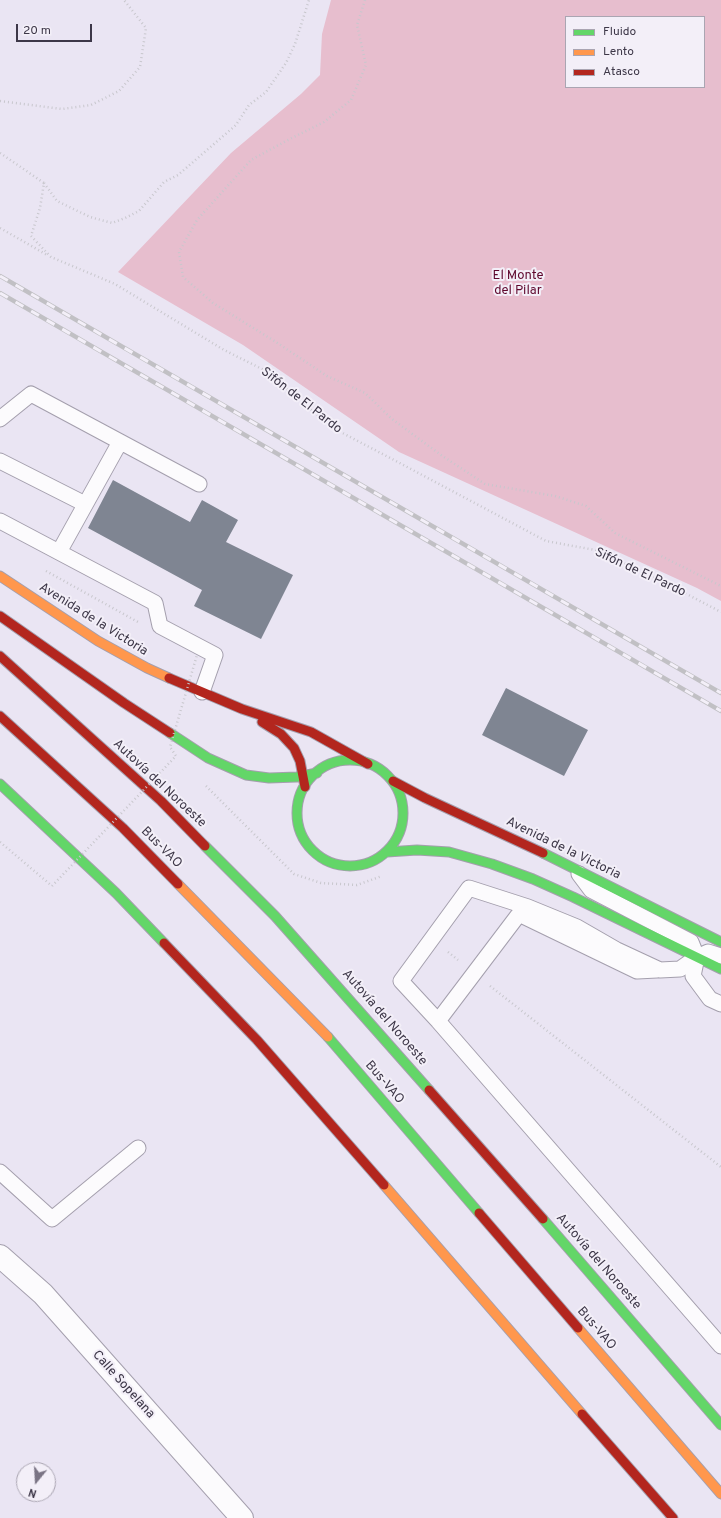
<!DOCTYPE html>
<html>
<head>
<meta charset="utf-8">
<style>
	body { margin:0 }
	#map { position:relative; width:721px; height:1518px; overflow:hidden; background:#eae5f3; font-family:Overpass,sans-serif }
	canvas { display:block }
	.legend { position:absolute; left:565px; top:16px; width:140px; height:72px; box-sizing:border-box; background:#f3eff8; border:1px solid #aaa5b2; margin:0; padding:5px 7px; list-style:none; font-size:12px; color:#3d3748 }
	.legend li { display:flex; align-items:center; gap:8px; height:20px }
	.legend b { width:20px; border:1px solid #aaa5b2 }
	.north { position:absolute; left:16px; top:1462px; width:40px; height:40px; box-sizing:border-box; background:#f3eff8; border:1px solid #aaa5b2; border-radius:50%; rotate:198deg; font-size:11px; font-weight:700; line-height:16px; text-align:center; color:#3d3748 }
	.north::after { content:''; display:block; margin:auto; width:14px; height:18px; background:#7a7484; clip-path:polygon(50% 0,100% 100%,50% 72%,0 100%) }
	.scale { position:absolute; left:16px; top:24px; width:76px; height:18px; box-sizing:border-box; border:2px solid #3d3748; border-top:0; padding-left:5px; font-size:12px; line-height:14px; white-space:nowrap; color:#3d3748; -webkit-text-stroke:3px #f3eff8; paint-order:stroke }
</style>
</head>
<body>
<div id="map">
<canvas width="721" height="1518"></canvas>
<ul class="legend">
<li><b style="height:5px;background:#63d668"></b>Fluido</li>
<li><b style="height:5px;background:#ff974d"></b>Lento</li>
<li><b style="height:5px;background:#b3261e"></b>Atasco</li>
</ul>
<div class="north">N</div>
<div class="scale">20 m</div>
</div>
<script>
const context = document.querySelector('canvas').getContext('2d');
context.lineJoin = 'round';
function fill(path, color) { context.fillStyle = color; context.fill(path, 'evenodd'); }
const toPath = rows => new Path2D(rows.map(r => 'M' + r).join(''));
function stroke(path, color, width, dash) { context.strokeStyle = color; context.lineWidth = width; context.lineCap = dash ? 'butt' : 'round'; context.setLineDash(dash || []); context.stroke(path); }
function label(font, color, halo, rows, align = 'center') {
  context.font = font + ' Overpass,sans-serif'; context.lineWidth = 4; context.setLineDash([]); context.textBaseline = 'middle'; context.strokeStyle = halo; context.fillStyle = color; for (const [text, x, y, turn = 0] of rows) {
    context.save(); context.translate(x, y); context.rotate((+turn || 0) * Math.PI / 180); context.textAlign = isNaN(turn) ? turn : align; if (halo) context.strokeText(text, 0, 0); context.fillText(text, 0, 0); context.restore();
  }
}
const green = toPath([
	[331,0,721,0,721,601,697,588,399,452,243,345,118,272,231,153,301,94,320,75,322,34],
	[566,17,704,17,704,87,566,87]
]);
const building = toPath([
	[113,480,190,522,202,500,238,520,226,542,293,575,261,639,194,606,202,590,88,528],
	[506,688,588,730,564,776,482,735]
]);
const path = toPath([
	[365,0,357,25,366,65,351,100,324,122,286,141,251,160,197,220,179,252,183,277,213,303,276,342,327,376,365,393,392,419,441,455,485,484,555,496,586,506,615,533,721,586],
	[0,101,62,109,91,105,119,91,140,67,146,28,124,0],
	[0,153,44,183,40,208,31,236,51,257,115,284,224,350,264,370,333,428,394,460,546,541,595,550,656,578,721,612],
	[44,183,57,201,90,217,112,223,125,218,139,211,164,182,178,175,236,125,249,105,266,92,286,63,295,44,309,0],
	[0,228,47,255],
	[46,571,138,622],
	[206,786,294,874,321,883,357,885,382,876],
	[0,842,52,886],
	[448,952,458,960],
	[490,986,721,1167]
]);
const lane = toPath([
	[0,419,31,394,199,484],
	[0,461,85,504],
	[0,521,155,603,160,626,215,655,202,692],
	[59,552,120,442],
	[579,874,591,890,691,942,697,957,693,976,710,999,721,1004],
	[519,914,637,971,657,970],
	[721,956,708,952,697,957,680,969,660,970,617,950,577,927,528,907,469,888,401,981,438,1021,721,1346],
	[438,1021,519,914,527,907],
	[0,1172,52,1219,138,1148]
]);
const street = toPath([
	[0,1256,43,1294,242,1518]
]);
const fast = toPath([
	[170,733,208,758,246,775,269,778,297,777,317,773],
	'297 813a53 53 0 1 1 106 0a53 53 0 1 1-106 0Z',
	[0,784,116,893,164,943],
	[205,846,275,916,429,1090],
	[387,852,417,850,449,852,492,864,533,879,573,897,721,969],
	[543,853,721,942],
	[328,1037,479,1213],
	[543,1219,721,1425]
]);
const slow = toPath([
	[0,576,98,641,147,668,169,678],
	[178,884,328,1037],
	[384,1185,582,1414],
	[578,1328,721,1494]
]);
const jam = toPath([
	[0,616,124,703,170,733],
	[0,656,161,801,205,846],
	[169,678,242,709,311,732,368,764],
	[0,716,123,828,178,884],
	[262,722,281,734,294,748,300,761,305,787],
	[393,781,425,798,543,853],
	[164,943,257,1040,384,1185],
	[429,1090,543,1219],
	[479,1213,578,1328],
	[582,1414,673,1518]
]);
const rail = toPath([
	[0,276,721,693],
	[0,293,721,711]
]);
const pathBridge = toPath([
	[52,886,176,756,170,747,197,655]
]);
const parkNames = [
	["El Monte",518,276],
	["del Pilar",518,291]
];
const streetNames = [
	["Sifón de El Pardo",301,401,38],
	["Sifón de El Pardo",640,573,25],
	["Avenida de la Victoria",93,620,32],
	["Autovía del Noroeste",159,784,43],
	["Bus-VAO",161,848,45],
	["Avenida de la Victoria",563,849,26],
	["Autovía del Noroeste",384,1018,49],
	["Bus-VAO",384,1083,49],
	["Autovía del Noroeste",598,1262,49],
	["Bus-VAO",596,1329,49],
	["Calle Sopelana",123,1385,48]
];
fill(green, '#e7bece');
fill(building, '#7f8592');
stroke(lane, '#a49fad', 17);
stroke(street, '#a49fad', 24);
stroke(fast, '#a49fad', 11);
stroke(slow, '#a49fad', 11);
stroke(jam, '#a49fad', 11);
stroke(path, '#c8c7cd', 2.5, [1, 3]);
stroke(lane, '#fcfbfd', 15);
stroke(street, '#fcfbfd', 22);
stroke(fast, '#63d668', 9);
stroke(slow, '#ff974d', 9);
stroke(jam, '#b3261e', 9);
stroke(rail, '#c1c0c4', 4.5);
stroke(rail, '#f3eff8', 3, [9]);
stroke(pathBridge, '#c8c7cd', 2.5, [1, 3]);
label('13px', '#5e062c', '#f3eff8', parkNames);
label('13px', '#3d3748', '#f3eff8', streetNames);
</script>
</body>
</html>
